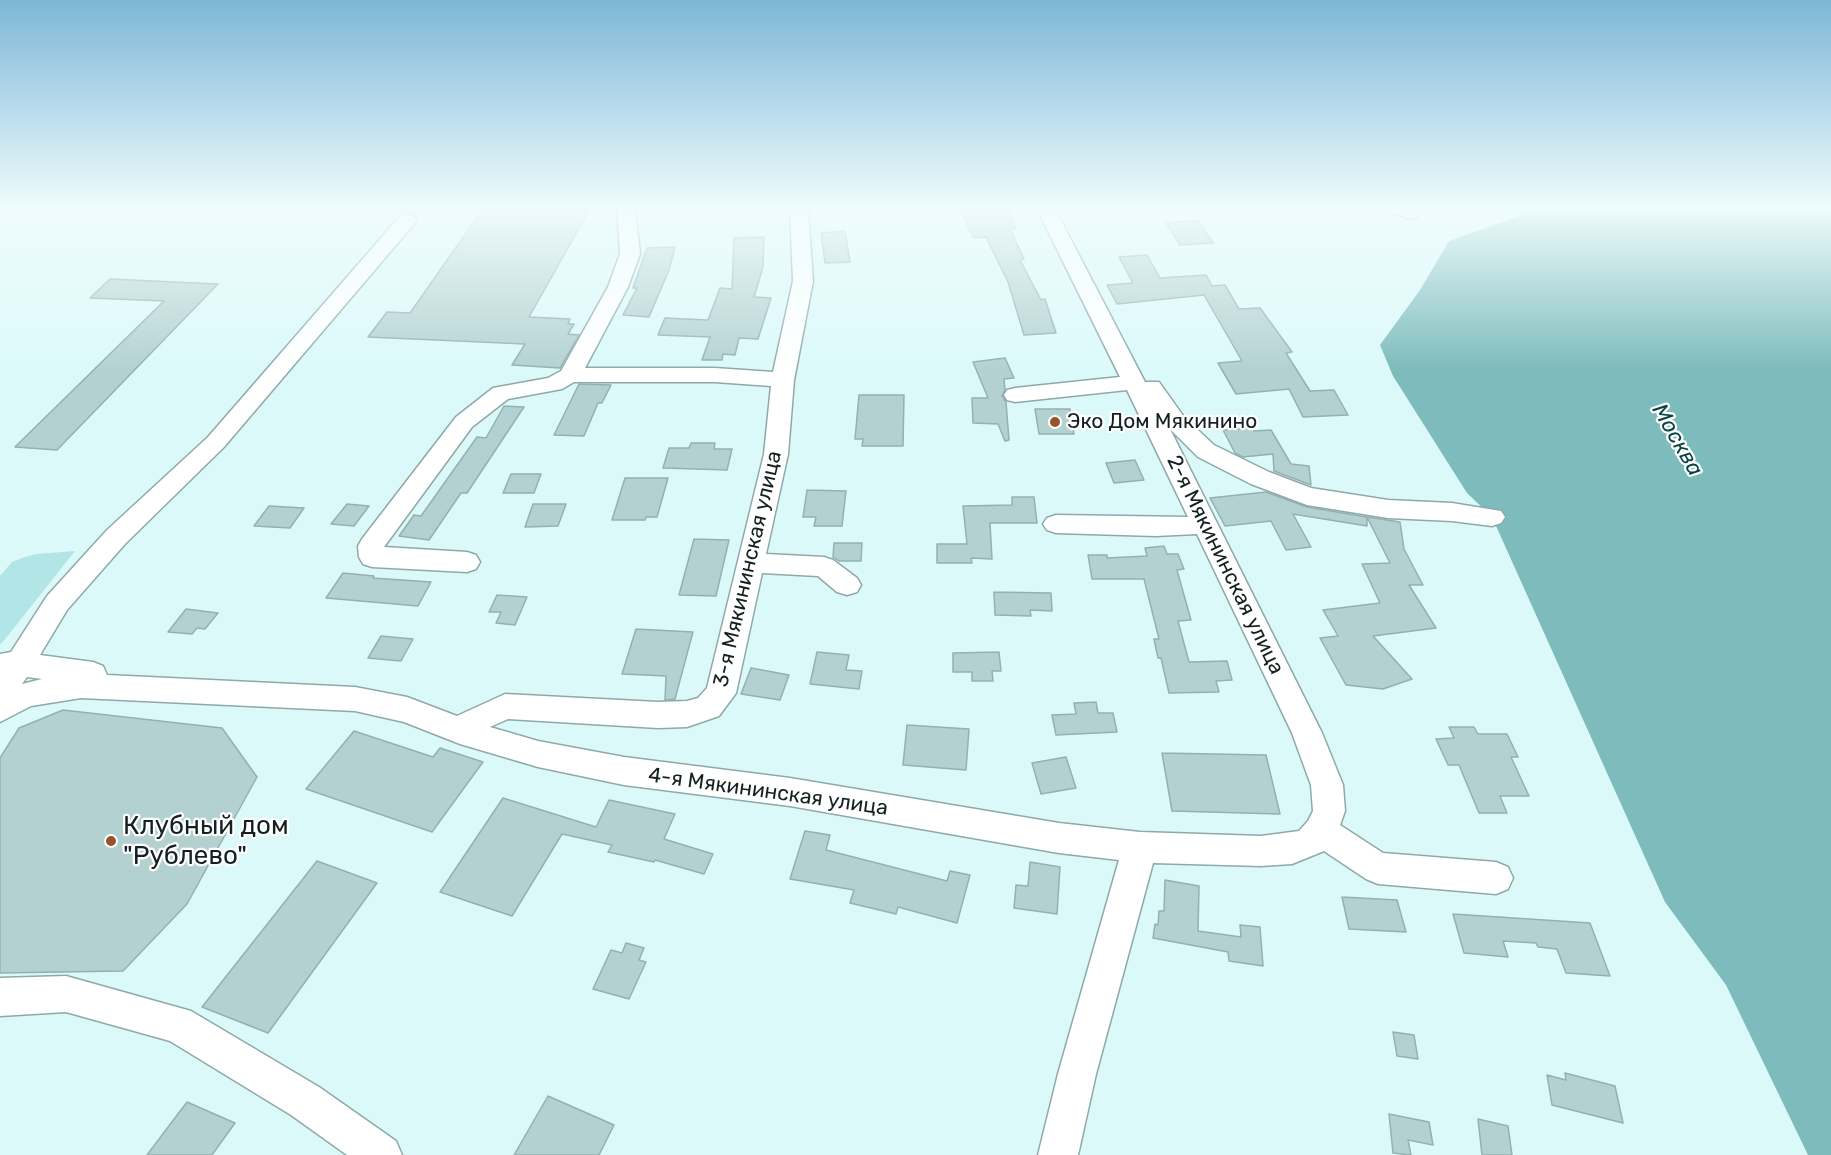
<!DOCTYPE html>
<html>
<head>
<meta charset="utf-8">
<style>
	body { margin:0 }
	canvas { display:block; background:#dcf9fa }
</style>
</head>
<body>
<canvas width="1831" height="1155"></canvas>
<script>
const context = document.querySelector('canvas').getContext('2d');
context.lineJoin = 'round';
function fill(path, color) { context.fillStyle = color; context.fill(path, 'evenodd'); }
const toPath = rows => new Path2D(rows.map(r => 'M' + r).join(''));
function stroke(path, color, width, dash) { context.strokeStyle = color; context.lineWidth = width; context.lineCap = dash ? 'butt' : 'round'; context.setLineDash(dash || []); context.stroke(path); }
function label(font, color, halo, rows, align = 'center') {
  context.font = font + ' Rubik,sans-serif'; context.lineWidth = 4.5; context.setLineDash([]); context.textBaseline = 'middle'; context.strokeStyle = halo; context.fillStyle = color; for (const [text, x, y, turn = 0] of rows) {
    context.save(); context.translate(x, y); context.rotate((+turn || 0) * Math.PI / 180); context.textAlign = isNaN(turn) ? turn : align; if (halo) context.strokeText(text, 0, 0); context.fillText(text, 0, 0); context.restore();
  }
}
const green = toPath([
	[75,551,2,643,0,644,0,576,12,562,22,558,36,554]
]);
const water = toPath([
	[1539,209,1831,209,1831,1155,1808,1155,1726,985,1665,902,1492,517,1467,493,1393,376,1380,345,1420,290,1449,241]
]);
const building = toPath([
	[483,209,590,209,529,317,570,319,568,324,574,324,568,334,579,335,560,368,512,365,525,344,368,337,387,312,410,313,483,209],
	[959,209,1008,209,1016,228,1010,229,1024,259,1020,260,1041,300,1045,299,1056,333,1024,335,1008,282,986,237,974,238,959,209],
	[1198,220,1213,243,1180,245,1166,223,1198,220],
	[845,231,850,262,825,263,821,233,845,231],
	[764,237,763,267,754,297,771,298,758,339,739,338,735,355,723,354,722,360,702,360,710,337,658,335,665,318,708,320,720,288,732,289,734,238,764,237],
	[675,247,669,270,649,317,623,315,637,288,633,288,647,248,675,247],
	[1147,255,1160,278,1206,275,1212,286,1225,285,1239,309,1260,308,1292,352,1286,353,1310,391,1334,390,1348,415,1303,417,1289,389,1236,394,1218,363,1242,361,1204,295,1117,304,1107,285,1133,283,1119,257,1147,255],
	[110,279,218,284,57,450,15,447,164,301,90,298,110,279],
	[1005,358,1014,378,1004,379,1005,390,1002,396,1006,402,1009,440,1005,441,998,424,973,423,972,398,988,398,973,362,1005,358],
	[579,384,611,385,602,403,598,403,584,436,554,435,579,384],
	[859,395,904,395,903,446,862,446,863,439,855,439,859,395],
	[504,406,524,407,467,493,461,493,429,540,399,536,414,515,421,516,477,437,486,438,504,406],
	[1035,409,1070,409,1074,434,1039,434,1035,409],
	[1252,428,1254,431,1271,430,1291,464,1309,466,1311,485,1274,471,1273,454,1243,457,1235,453,1223,430,1252,428],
	[691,443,715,443,714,449,732,449,727,470,663,468,669,448,689,448,691,443],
	[1135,460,1144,480,1114,483,1106,463,1135,460],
	[511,474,541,474,534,493,503,493,511,474],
	[625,478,668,478,657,517,646,517,645,520,612,520,625,478],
	[807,490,846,491,842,526,814,526,816,517,803,517,807,490],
	[1266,492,1307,507,1367,517,1367,526,1293,514,1311,547,1286,550,1271,521,1225,526,1210,498,1266,492],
	[1012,497,1034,497,1037,523,990,523,992,559,971,558,972,563,937,563,937,544,967,544,963,506,1012,505,1012,497],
	[347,504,369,506,354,526,331,524,347,504],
	[533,504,566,504,558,526,525,527,533,504],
	[269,506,304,508,290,528,254,526,269,506],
	[1367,517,1400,522,1404,549,1423,585,1409,585,1436,628,1373,636,1412,679,1383,689,1346,685,1320,638,1338,636,1323,610,1380,603,1362,564,1390,563,1367,517],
	[694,539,729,540,716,596,679,595,694,539],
	[834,543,862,543,861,561,839,561,833,557,834,543],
	[1164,546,1167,554,1178,554,1184,569,1177,570,1191,620,1178,621,1189,662,1227,661,1232,680,1216,681,1219,692,1169,693,1161,658,1158,658,1154,639,1159,639,1144,579,1092,579,1088,555,1107,555,1107,558,1147,556,1145,548,1164,546],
	[343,573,374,576,373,578,431,582,418,606,326,598,343,573],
	[994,592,1051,593,1052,611,1030,610,1031,616,995,615,994,592],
	[497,595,527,597,515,625,496,623,501,612,489,612,497,595],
	[186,609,218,613,205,629,197,628,192,634,168,632,186,609],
	[636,629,693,632,675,699,665,700,666,676,622,674,636,629],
	[381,636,413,639,401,661,368,658,381,636],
	[817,652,849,655,846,670,862,671,859,689,810,684,817,652],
	[999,652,1001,671,992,671,993,681,972,681,972,672,953,672,953,653,999,652],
	[751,668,789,675,780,700,741,694,751,668],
	[1096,702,1098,713,1113,713,1117,732,1056,735,1052,715,1076,714,1074,703,1096,702],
	[63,710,222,728,257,777,187,904,123,971,0,973,0,758,19,728,63,710],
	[907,725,969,729,966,770,903,765,907,725],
	[1449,727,1474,727,1478,734,1507,734,1518,757,1511,757,1529,796,1500,796,1507,813,1479,813,1459,765,1448,765,1436,739,1454,738,1449,727],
	[354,731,433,757,440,748,483,762,432,832,306,789,354,731],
	[1162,753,1266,755,1280,814,1172,811,1162,753],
	[1066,757,1076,788,1041,794,1032,763,1066,757],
	[503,798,596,827,609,800,675,814,664,839,713,854,704,874,655,860,654,862,608,852,612,845,562,834,512,916,440,892,503,798],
	[805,831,830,835,826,850,947,881,950,871,970,875,957,923,898,907,896,914,850,903,854,890,790,879,805,831],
	[317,861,377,883,268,1033,202,1007,317,861],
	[1030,862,1060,867,1057,914,1014,908,1016,885,1028,886,1030,862],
	[1165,880,1199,886,1198,931,1241,937,1240,925,1260,927,1263,966,1229,961,1228,952,1153,938,1155,924,1158,925,1159,911,1164,911,1165,880],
	[1342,897,1397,900,1406,932,1349,929,1342,897],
	[1453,914,1590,923,1610,976,1566,973,1557,949,1538,947,1536,943,1503,941,1508,957,1464,953,1453,914],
	[626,943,644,948,639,960,646,962,629,999,593,989,611,950,622,953,626,943],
	[1393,1032,1414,1035,1418,1059,1397,1056,1393,1032],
	[1565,1073,1615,1086,1623,1123,1552,1105,1547,1075,1566,1080,1565,1073],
	[548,1096,614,1125,599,1155,514,1155,548,1096],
	[187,1102,235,1123,212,1155,147,1155,187,1102],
	[1389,1114,1429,1122,1433,1145,1408,1140,1411,1155,1393,1153,1389,1114],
	[1478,1119,1508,1126,1512,1155,1482,1155,1478,1119]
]);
const minor = toPath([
	[617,209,635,209,640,254,628,287,585,368,715,368,773,372,793,281,790,209,808,209,813,281,794,380,788,454,766,554,824,557,833,560,857,578,861,585,857,592,847,595,837,592,818,576,762,573,736,693,719,716,687,727,658,728,508,719,490,727,538,741,624,757,790,778,1059,823,1140,832,1261,836,1299,831,1308,821,1313,811,1311,785,1292,733,1197,534,1156,536,1056,533,1047,530,1043,524,1047,518,1056,515,1188,517,1127,390,1015,402,1007,400,1004,395,1007,390,1015,388,1120,377,1037,209,1055,209,1145,382,1159,382,1184,417,1214,445,1269,472,1311,488,1388,500,1452,503,1501,511,1505,517,1501,523,1492,526,1452,521,1388,518,1307,505,1251,484,1198,457,1170,429,1322,733,1343,785,1345,811,1340,825,1383,853,1496,862,1508,867,1513,878,1508,889,1496,894,1378,884,1366,879,1324,851,1292,864,1261,866,1153,863,1096,1074,1078,1155,1038,1155,1058,1074,1119,860,1059,853,790,806,624,785,538,767,460,744,404,722,355,711,81,698,31,706,0,722,0,654,11,652,47,596,107,530,208,437,400,216,407,214,414,216,416,220,414,224,224,447,125,544,67,610,40,655,93,662,103,666,107,675,355,687,407,697,457,716,505,694,658,702,687,701,698,698,707,688,764,454,771,386,715,382,574,382,562,389,508,399,472,427,384,547,467,552,476,555,480,562,476,569,467,572,372,567,363,564,359,557,358,546,362,539,456,417,493,388,548,378,561,371,608,287,620,254,617,209],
	[27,677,42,679,22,684,27,677],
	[1390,209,1414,209,1419,214,1416,218,1410,219,1393,213,1390,209],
	[66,976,191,1011,319,1087,396,1141,402,1155,347,1155,291,1115,170,1041,66,1012,0,1016,0,978,66,976]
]);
const markers = [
	[1055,422,6,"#99532b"],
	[111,841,6,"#99532b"]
];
const poiNames = [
	["Эко Дом Мякинино",1067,422]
];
const streetNames = [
	["2-я Мякининская улица",1225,565,64],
	["3-я Мякининская улица",748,569,-77],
	["4-я Мякининская улица",768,792,8]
];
const waterNames = [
	["Москва",1677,440,60]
];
const nearPoinames = [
	["Клубный дом",123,826],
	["\"Рублево\"",123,856]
];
fill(green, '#b2e5e6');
fill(water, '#7dbbbc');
fill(building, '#b4d1d1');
stroke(building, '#94b0b1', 1.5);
stroke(minor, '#8ea9aa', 3);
fill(minor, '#fff');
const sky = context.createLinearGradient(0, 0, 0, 371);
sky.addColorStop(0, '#7db7d6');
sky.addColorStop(0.56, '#effcfd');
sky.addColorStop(1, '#effcfd00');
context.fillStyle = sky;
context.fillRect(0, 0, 1831, 371);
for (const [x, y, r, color] of markers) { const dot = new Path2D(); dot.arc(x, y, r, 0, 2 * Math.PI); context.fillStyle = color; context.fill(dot); stroke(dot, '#fff', 2); }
label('21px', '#152021', '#fff', poiNames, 'left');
label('21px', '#152021', '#fff', streetNames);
label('italic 22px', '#074344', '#fff', waterNames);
label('26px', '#152021', '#fff', nearPoinames, 'left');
</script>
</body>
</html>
